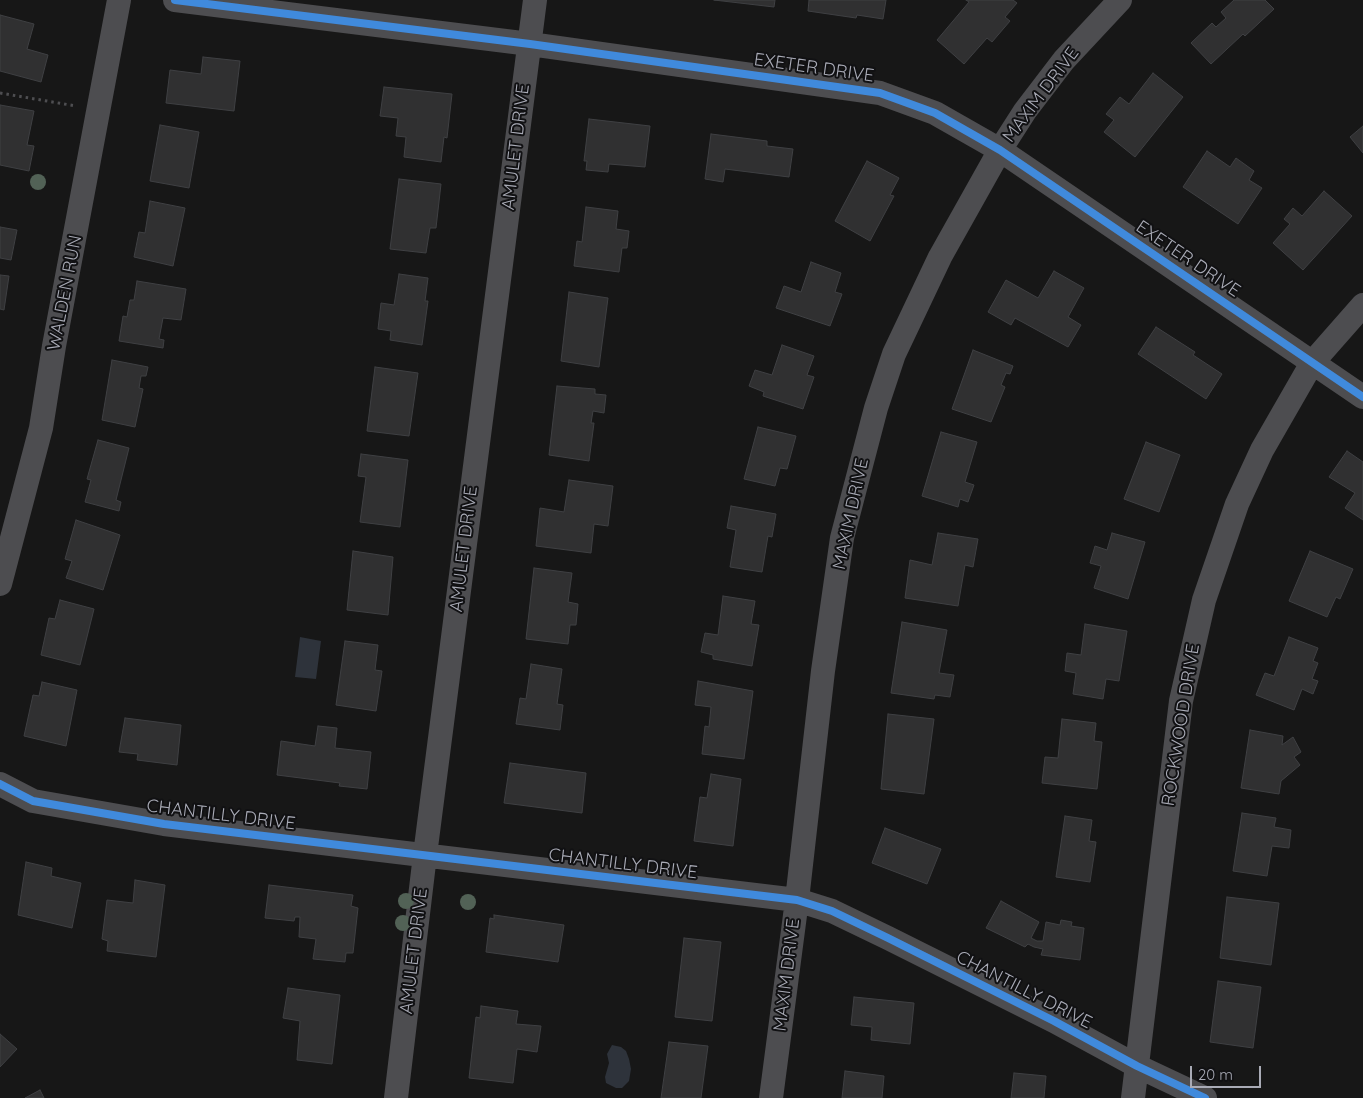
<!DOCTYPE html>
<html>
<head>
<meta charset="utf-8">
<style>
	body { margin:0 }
	#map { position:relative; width:1363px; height:1098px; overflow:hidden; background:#171717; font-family:Quicksand,sans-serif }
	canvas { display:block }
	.scale { position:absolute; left:1190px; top:1066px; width:71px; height:22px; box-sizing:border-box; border:2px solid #a9abb6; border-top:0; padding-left:6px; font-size:15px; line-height:18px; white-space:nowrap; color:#a9abb6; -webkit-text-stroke:4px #111113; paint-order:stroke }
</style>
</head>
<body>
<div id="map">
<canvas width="1363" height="1098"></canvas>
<div class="scale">20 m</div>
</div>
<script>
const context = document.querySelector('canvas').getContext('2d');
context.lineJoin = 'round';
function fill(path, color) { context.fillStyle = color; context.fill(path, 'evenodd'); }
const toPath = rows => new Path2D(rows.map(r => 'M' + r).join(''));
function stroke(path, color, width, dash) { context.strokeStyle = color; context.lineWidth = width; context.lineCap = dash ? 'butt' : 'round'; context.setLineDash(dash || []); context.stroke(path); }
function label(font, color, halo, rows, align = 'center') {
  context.font = font + ' Quicksand,sans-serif'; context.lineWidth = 4; context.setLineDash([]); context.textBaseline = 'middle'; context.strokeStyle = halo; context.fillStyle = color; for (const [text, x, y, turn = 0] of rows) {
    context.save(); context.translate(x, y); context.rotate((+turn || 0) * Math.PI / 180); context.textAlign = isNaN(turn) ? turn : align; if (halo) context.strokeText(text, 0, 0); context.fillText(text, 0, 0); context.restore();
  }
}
const water = toPath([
	[300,637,321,641,316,679,295,677],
	[612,1045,621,1047,626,1051,629,1059,631,1069,629,1081,622,1088,616,1088,606,1083,605,1077,609,1063,607,1054]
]);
const building = toPath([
	[714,0,775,0,774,7,714,0],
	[809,0,886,0,883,19,857,15,856,18,808,11,809,0],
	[966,0,1013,0,1017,3,1005,17,1010,21,992,42,987,38,964,64,937,40,969,2,966,0],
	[1234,0,1265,0,1274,9,1245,36,1243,34,1211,64,1191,43,1212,23,1216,27,1226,18,1221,12,1234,0],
	[0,15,34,24,27,49,48,55,41,82,0,71,0,15],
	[203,57,240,61,234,111,166,103,170,70,201,74,203,57],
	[1153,73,1183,97,1135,157,1104,132,1114,120,1106,114,1120,97,1129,104,1153,73],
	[384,87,452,94,447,138,444,137,441,162,404,157,406,137,396,136,398,118,380,116,384,87],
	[0,105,34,111,27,145,34,146,29,171,0,165,0,105],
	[589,119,650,126,645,167,609,164,608,172,586,170,587,161,584,161,589,119],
	[160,125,199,132,189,188,150,181,160,125],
	[1363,126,1363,153,1350,137,1363,126],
	[711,134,767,141,767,146,793,149,789,177,725,169,723,182,705,179,711,134],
	[1207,151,1230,167,1236,158,1254,171,1249,180,1262,188,1238,224,1183,187,1207,151],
	[867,161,899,178,890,195,894,196,870,241,835,221,867,161],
	[399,179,441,184,436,228,430,228,426,253,390,249,399,179],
	[1324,191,1352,216,1303,270,1273,243,1290,224,1284,219,1293,208,1302,216,1324,191],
	[150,201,185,208,173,266,134,257,139,232,145,233,150,201],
	[586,207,618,211,616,229,629,231,627,248,622,248,619,272,574,266,577,241,582,242,586,207],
	[0,227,17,230,11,260,0,258,0,227],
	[811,262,841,273,835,292,842,294,830,326,776,308,784,286,801,292,811,262],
	[1054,271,1084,288,1068,317,1081,325,1068,347,1015,318,1011,325,988,312,1006,280,1038,298,1054,271],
	[399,274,428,278,425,301,428,301,422,345,390,340,391,331,378,329,381,303,394,305,399,274],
	[0,275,9,276,4,310,0,309,0,275],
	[137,281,186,289,181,320,163,318,159,339,164,340,163,348,119,341,123,316,127,317,130,300,134,300,137,281],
	[569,292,608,298,599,367,561,361,569,292],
	[1156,327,1195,352,1193,355,1222,374,1206,399,1138,354,1156,327],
	[782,345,814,356,807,375,814,377,803,409,763,396,764,392,749,386,755,370,772,375,782,345],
	[973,350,1013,366,1010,374,1006,373,1001,385,1005,387,991,422,952,409,973,350],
	[112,360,148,367,146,376,141,376,139,388,143,389,135,427,102,420,112,360],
	[375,367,418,373,409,436,367,431,375,367],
	[557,386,595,389,595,394,606,395,604,413,593,411,591,423,594,423,589,461,549,455,557,386],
	[758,427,796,436,787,469,780,468,775,486,744,479,758,427],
	[941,432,977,442,965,482,974,485,968,502,960,499,958,507,922,496,941,432],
	[98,440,129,448,116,500,121,502,119,511,85,502,91,480,87,479,98,440],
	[1146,442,1180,455,1159,512,1124,499,1146,442],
	[1347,451,1363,462,1363,520,1345,508,1355,493,1329,477,1347,451],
	[361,454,408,460,400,527,360,522,366,477,358,476,361,454],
	[569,480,613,486,608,526,594,524,591,553,536,546,540,508,564,512,569,480],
	[731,506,776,514,772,537,768,536,762,572,730,567,736,530,727,528,731,506],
	[76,520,120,535,103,590,66,578,72,561,65,559,76,520],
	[938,533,978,539,973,567,965,565,958,606,905,598,910,560,932,565,938,533],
	[1112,533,1145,542,1128,599,1094,588,1101,566,1090,563,1095,546,1107,550,1112,533],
	[353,551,393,557,388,615,347,610,353,551],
	[1310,551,1353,569,1340,599,1336,597,1327,617,1289,601,1310,551],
	[534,568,572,573,568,602,578,604,576,625,570,625,568,644,526,639,534,568],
	[723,596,755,601,751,624,759,625,752,666,713,659,713,655,701,652,705,633,718,635,723,596],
	[60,600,94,609,80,665,41,655,49,618,55,619,60,600],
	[902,622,947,630,939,673,954,675,950,697,935,695,934,699,891,693,902,622],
	[1085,624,1127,631,1119,681,1106,679,1103,699,1073,694,1076,673,1065,671,1067,653,1081,655,1085,624],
	[1289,637,1318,648,1313,661,1318,663,1312,679,1318,681,1313,694,1302,689,1294,710,1256,695,1265,673,1274,676,1289,637],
	[345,641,378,645,375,670,382,671,376,711,336,705,345,641],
	[531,664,562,669,557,704,563,705,560,730,516,724,520,698,526,699,531,664],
	[698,681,753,691,744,759,702,754,705,726,709,727,711,707,695,705,698,681],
	[42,682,77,690,66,746,24,736,33,695,39,696,42,682],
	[888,714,934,719,924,794,881,789,888,714],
	[125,718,181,725,177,765,137,760,138,754,119,752,125,718],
	[1062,719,1096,723,1094,741,1102,742,1097,789,1042,783,1045,757,1058,758,1062,719],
	[318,726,337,728,335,748,371,752,367,789,339,786,340,783,277,775,281,741,315,746,318,726],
	[1250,730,1283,736,1282,745,1293,737,1301,752,1294,757,1300,765,1281,781,1279,794,1241,788,1250,730],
	[510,763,586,773,582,813,504,803,510,763],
	[711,774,741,779,733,846,694,841,700,797,707,798,711,774],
	[1242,813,1276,818,1274,827,1291,830,1289,848,1272,846,1267,876,1233,871,1242,813],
	[1065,816,1092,820,1089,841,1096,842,1090,882,1056,877,1065,816],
	[885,828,941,849,927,884,872,863,885,828],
	[26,862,52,868,51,876,81,883,72,928,18,915,26,862],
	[135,880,165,885,156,957,107,951,108,941,102,939,107,900,133,903,135,880],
	[269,885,353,895,351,906,358,908,353,953,346,953,345,962,313,959,316,939,299,937,300,917,295,917,294,921,265,918,269,885],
	[1227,897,1279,903,1271,965,1220,958,1227,897],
	[1001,901,1039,922,1031,938,1037,941,1043,941,1046,922,1060,925,1061,920,1072,922,1071,926,1084,928,1080,960,1041,955,1043,949,1034,947,1028,944,1025,947,986,928,1001,901],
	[494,915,564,925,558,962,486,952,490,918,494,919,494,915],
	[684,938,721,942,712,1021,675,1017,684,938],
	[1218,981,1261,987,1253,1048,1210,1042,1218,981],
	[288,988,340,995,332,1064,297,1060,300,1021,283,1018,288,988],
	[854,997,914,1003,910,1044,871,1040,872,1027,851,1025,854,997],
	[481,1006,518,1011,516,1024,541,1026,537,1052,517,1049,513,1083,469,1078,476,1017,480,1018,481,1006],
	[0,1034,17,1049,0,1067,0,1034],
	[669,1042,708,1046,701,1098,661,1098,669,1042],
	[845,1071,884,1076,882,1098,842,1098,845,1071],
	[1014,1073,1046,1076,1044,1098,1011,1098,1014,1073],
	[40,1090,44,1098,25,1098,40,1090]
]);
const path = toPath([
	[0,93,76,106]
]);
const street = toPath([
	[175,0,530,44,880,93,935,113,1000,150,1363,397],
	[0,584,41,428,54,346,119,0],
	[0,784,33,801,164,824,797,900,832,911,888,938,1054,1021,1137,1066,1205,1098],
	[396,1098,425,855,535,0],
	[771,1098,797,900,823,671,842,538,876,408,894,354,940,257,1000,150,1025,111,1064,60,1120,0],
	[1133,1098,1181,701,1204,600,1237,504,1262,450,1312,363,1363,305]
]);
const cycleway = toPath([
	[175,0,530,44,880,93,935,113,1000,150,1363,397],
	[0,784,33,801,164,824,797,900,832,911,888,938,1054,1021,1137,1066,1205,1098]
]);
const trees = [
	[38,182],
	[406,901],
	[468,902],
	[403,923]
];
const streetNames = [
	["EXETER DRIVE",814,68,8],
	["MAXIM DRIVE",1041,95,-53],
	["AMULET DRIVE",516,147,-83],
	["EXETER DRIVE",1188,259,34],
	["WALDEN RUN",65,293,-79],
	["MAXIM DRIVE",851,514,-78],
	["AMULET DRIVE",464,549,-83],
	["ROCKWOOD DRIVE",1181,725,-81],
	["CHANTILLY DRIVE",221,815,7],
	["CHANTILLY DRIVE",623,864,7],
	["AMULET DRIVE",414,951,-83],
	["MAXIM DRIVE",787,975,-83],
	["CHANTILLY DRIVE",1024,990,27]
];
fill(water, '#2e333b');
fill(building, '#303031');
stroke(building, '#3f4043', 1);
stroke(path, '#4e4e51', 3, [2.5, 4]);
stroke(street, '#4d4d50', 24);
stroke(cycleway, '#408adc', 8);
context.fillStyle = '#526256';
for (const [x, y] of trees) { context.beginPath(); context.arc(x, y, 8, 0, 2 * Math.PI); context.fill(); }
label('18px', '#a9abb6', '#111113', streetNames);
</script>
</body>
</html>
